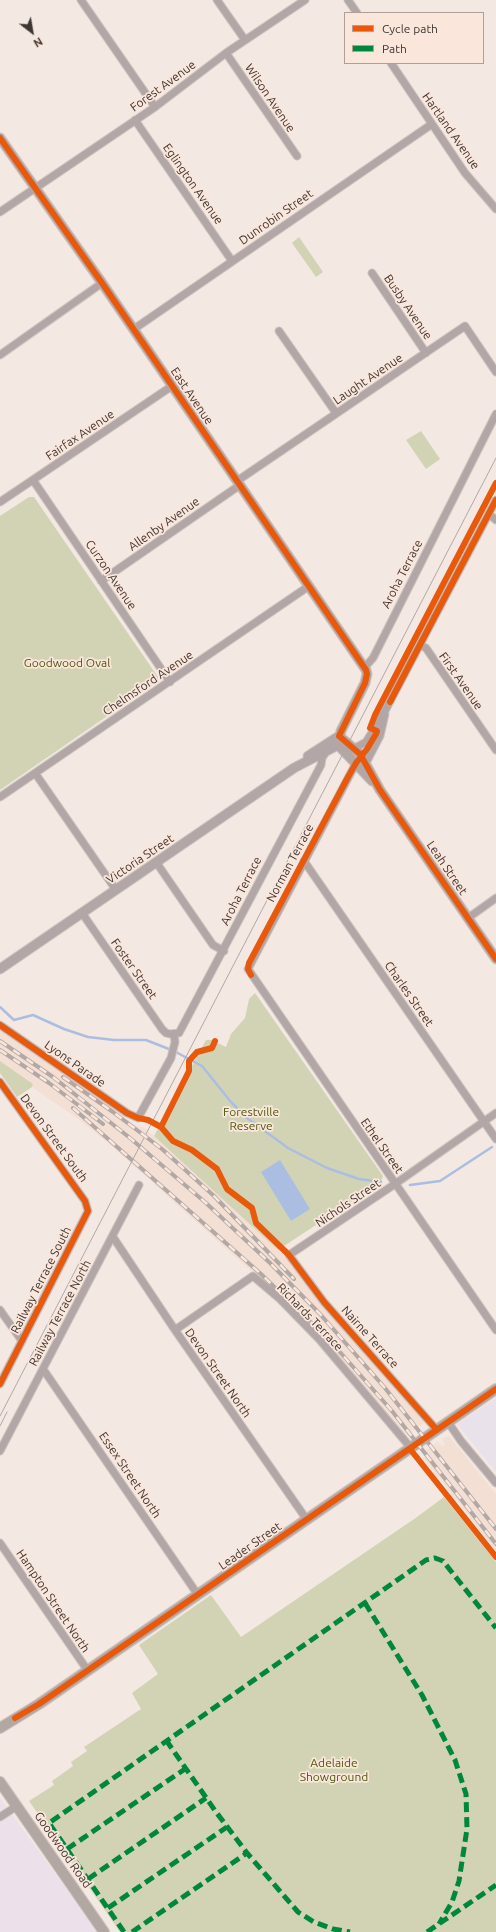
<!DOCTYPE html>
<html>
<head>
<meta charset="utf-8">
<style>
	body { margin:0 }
	#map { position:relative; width:496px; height:1932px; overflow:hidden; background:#f3e8e2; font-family:Ubuntu,sans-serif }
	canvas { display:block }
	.legend { position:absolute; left:344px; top:12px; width:140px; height:52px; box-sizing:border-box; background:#fae6db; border:1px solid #afa097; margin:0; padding:5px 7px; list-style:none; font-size:12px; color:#3e3632 }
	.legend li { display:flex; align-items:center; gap:8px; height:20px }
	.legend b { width:20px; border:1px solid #afa097 }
	.north { position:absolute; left:12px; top:12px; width:40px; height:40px; -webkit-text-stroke:3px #fae6db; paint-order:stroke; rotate:149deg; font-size:11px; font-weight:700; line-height:16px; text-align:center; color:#3e3632 }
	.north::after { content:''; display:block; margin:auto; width:14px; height:18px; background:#3e3632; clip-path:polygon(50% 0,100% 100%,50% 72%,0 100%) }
</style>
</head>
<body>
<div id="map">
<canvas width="496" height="1932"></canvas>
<ul class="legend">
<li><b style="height:5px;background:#e8590c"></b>Cycle path</li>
<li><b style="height:5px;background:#00873e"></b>Path</li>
</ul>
<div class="north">N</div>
</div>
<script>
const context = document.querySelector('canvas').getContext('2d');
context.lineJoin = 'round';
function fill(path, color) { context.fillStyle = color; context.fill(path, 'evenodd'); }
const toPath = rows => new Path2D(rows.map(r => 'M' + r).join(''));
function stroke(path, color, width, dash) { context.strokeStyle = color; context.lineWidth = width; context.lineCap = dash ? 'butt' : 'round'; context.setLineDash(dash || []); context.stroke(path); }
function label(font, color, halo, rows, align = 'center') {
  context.font = font + ' Ubuntu,sans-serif'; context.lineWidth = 3.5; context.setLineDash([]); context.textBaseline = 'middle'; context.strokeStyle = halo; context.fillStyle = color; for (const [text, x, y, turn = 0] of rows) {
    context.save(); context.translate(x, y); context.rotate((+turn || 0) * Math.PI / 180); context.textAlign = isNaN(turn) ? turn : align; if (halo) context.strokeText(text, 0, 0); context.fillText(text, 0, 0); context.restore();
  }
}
const commercial = toPath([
	[0,1798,92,1924,97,1932,0,1932]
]);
const industrial = toPath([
	[496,1398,496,1472,457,1424]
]);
const built = toPath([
	[0,1029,137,1126,143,1127,182,1160,278,1250,279,1249,319,1303,396,1388,424,1423,407,1435,404,1432,402,1433,289,1305,105,1140,77,1118,32,1087,33,1084,0,1061],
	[449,1436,496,1494,496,1551,456,1499,453,1500,449,1495,451,1493,439,1477,436,1479,432,1473,434,1472,423,1458,425,1457,422,1453,438,1442,442,1446,445,1444,442,1439]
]);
const green = toPath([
	[299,237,323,272,316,277,292,243],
	[421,431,440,459,426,469,406,440],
	[29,497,34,497,158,677,158,681,0,790,0,516],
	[255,993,383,1176,381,1182,278,1250,154,1136,206,1040,211,1040,226,1047,231,1034,245,1018,249,999],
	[0,1061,33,1084,32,1087,17,1097,0,1073],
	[444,1497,496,1562,496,1932,120,1932,29,1801,54,1785,52,1781,73,1766,71,1762,87,1751,84,1747,141,1709,132,1693,158,1674,139,1645,211,1595,241,1637,417,1517]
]);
const water = toPath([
	[280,1160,310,1209,291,1221,261,1172]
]);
const stream = toPath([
	[0,1007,14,1020,33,1015,64,1029,88,1037,114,1040,146,1040,174,1051,202,1066,231,1102,247,1118,288,1148,327,1168,359,1179,381,1182],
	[410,1185,440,1181,492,1147]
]);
const minor = toPath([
	[81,0,155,107],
	[217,0,245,40],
	[348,0,357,13],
	[226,53,297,156],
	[391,63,465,173,496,209],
	[135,120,232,261],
	[0,212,155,107,226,53,305,0],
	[372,273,426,353],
	[134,329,432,124],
	[279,331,336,413],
	[0,355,102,283],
	[33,480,170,682],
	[237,481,465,326,496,372],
	[0,502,172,386],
	[489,514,496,520],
	[101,581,240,485],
	[420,645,426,648,496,750],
	[364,668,373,658,496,414],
	[355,748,366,742,385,711,496,500],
	[356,763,248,969,496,1330],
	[366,763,380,736,385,714],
	[35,773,116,890],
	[0,797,309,586],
	[304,861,496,1139],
	[156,862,213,945,224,951],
	[82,913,162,1029,166,1033,170,1034,179,1033,321,765,322,758,326,752],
	[468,918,496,898],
	[0,1025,127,1113,138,1118,171,1058,175,1042,174,1034],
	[0,1082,85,1201,88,1211,0,1384],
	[113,1237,175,1330,307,1520],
	[0,1310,22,1341],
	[175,1330,253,1276,280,1299,319,1339,411,1448],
	[43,1369,198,1595],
	[448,1422,461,1441,496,1483],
	[437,1430,324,1302,289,1255,395,1184,496,1113],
	[0,1451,139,1185],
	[0,1543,88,1671],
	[0,1817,17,1806]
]);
const tertiary = toPath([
	[0,138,102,283,366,670,367,674,365,683,341,731,338,745],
	[339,736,360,754,380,790,496,959],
	[338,745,372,781],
	[308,756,339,736],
	[0,969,294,768,338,745]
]);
const secondary = toPath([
	[0,1728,39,1704,496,1389],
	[0,1782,104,1932]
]);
const tram = toPath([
	[0,1416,496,458],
	[0,1426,7,1412]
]);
const rail = toPath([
	[0,1041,53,1077,130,1138,206,1203,270,1263,320,1314,385,1388,496,1529],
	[0,1050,49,1083,103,1124],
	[63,1077,113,1112,162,1149,214,1196,294,1279],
	[73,1108,261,1274,332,1343,392,1411,496,1544]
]);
const quiet = toPath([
	[365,1603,422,1695,455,1760,466,1794,467,1829,459,1881,452,1902,439,1924],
	[166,1740,216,1812,247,1853,298,1912,314,1922,333,1929,350,1932],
	[67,1849,185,1769],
	[88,1879,206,1798],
	[108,1908,227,1827],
	[124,1932,49,1823,426,1560,435,1558,443,1561,496,1628],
	[132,1932,247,1853],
	[427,1932,496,1885]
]);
const cycleway = toPath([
	[0,138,102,283,366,670,367,674,365,683,339,736,360,754,380,790,496,959],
	[390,702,496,500],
	[251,975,248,969,249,963,348,777,356,763,367,749,376,734,377,731,370,728,375,715,496,483],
	[0,1025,127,1113,138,1118,148,1120,161,1127,173,1141,192,1150,217,1169,227,1189,252,1208,256,1223,289,1255,324,1302,437,1430],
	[0,1082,85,1201,88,1211,0,1384],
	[161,1127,189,1071,189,1061,197,1052,212,1048,215,1041],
	[410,1449,496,1557],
	[15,1718,39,1704,496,1389]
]);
const streetNames = [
	["Forest Avenue",163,86,-36],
	["Wilson Avenue",270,98,56],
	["Hartland Avenue",451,131,55],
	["Eglington Avenue",193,184,55],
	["Dunrobin Street",276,217,-35],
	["Busby Avenue",408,307,56],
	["Laught Avenue",368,379,-34],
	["East Avenue",192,396,56],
	["Fairfax Avenue",80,435,-34],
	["Allenby Avenue",164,524,-35],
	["Aroha Terrace",402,574,-63],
	["Curzon Avenue",111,575,56],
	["First Avenue",461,681,55],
	["Chelmsford Avenue",148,683,-34],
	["Victoria Street",140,859,-34],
	["Norman Terrace",290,863,-62],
	["Leah Street",447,868,56],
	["Aroha Terrace",241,891,-63],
	["Foster Street",134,969,55],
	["Charles Street",409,994,55],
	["Lyons Parade",75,1064,35],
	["Devon Street South",54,1138,54],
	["Ethel Street",382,1146,55],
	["Nichols Street",348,1203,-34],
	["Railway Terrace South",41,1280,-63],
	["Railway Terrace North",60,1313,-62],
	["Richards Terrace",310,1317,46],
	["Nairne Terrace",370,1337,48],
	["Devon Street North",218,1373,55],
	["Essex Street North",130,1475,56],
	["Leader Street",250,1546,-35],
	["Hampton Street North",53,1601,56],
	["Goodwood Road",63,1850,55]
];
const parkNames = [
	["Goodwood Oval",67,663],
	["Forestville",251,1112],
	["Reserve",251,1126],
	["Adelaide",334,1763],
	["Showground",334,1777]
];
fill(commercial, '#ece1ea');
fill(industrial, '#eae2eb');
fill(built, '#f3dfd4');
fill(green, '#d2d3b5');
fill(water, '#abbee2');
stroke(stream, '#abbee2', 2.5);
stroke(minor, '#cdc5c0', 9);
stroke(tertiary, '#cdc5c0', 11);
stroke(secondary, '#cdc5c0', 12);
stroke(minor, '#b2a7a6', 7);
stroke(tertiary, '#b2a7a6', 9);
stroke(secondary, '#b2a7a3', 10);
stroke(tram, '#b2a8a5', 1);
stroke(rail, '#b2a8a5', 4);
stroke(rail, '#fae6db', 2.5, [8]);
stroke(quiet, '#00873e', 5, [10, 5]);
stroke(cycleway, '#e8590c', 6);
label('12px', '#3e3632', '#fae6db', streetNames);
label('12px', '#4d570e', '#fae6db', parkNames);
</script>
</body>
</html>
